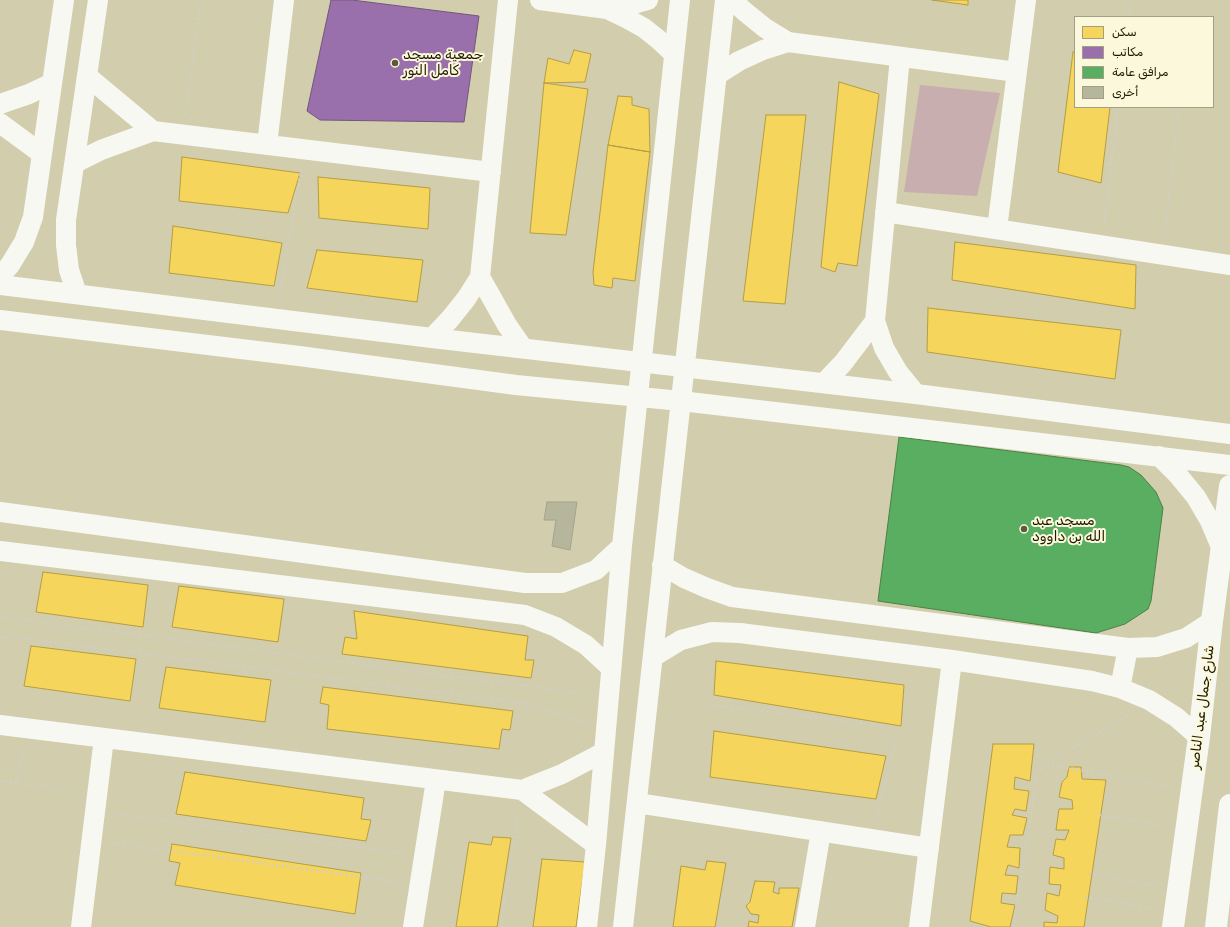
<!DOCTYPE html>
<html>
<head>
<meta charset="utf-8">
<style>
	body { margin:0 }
	#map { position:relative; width:1230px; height:927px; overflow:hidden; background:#d2cdac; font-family:Rubik,"Noto Sans Arabic",sans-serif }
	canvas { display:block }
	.legend { position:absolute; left:1074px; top:16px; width:140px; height:92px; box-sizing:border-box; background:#fcf8db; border:1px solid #a39f85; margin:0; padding:5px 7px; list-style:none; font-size:12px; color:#1d1a03 }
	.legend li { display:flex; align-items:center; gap:8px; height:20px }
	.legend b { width:20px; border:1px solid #a39f85 }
</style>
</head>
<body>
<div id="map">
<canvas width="1230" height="927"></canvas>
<ul class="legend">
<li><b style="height:11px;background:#f6d55c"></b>سكن</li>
<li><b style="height:11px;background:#9970ab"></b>مكاتب</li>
<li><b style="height:11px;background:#5aae61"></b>مرافق عامة</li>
<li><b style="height:11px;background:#b5b69b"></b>أخرى</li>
</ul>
</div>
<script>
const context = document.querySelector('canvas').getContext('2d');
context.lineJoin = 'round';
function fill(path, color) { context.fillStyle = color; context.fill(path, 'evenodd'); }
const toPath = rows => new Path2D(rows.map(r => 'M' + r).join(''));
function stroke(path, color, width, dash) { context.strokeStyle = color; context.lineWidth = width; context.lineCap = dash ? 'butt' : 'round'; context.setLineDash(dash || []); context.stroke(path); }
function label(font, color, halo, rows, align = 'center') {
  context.font = font + ' Rubik,"Noto Sans Arabic",sans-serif'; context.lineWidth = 4; context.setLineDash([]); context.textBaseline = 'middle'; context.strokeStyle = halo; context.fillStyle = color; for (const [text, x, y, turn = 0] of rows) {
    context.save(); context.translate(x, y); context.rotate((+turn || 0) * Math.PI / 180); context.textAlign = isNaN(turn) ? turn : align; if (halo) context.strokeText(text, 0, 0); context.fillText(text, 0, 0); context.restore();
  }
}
const green = toPath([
	[920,85,1000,93,977,196,904,192]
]);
const homes = toPath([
	[932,0,968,0,968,5,932,0],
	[574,50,591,54,585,82,544,83,548,58,569,64,574,50],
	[1073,52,1075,52,1075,107,1110,107,1101,183,1058,172,1073,52],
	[839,82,879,94,857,266,838,263,835,272,821,267,839,82],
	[544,83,588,89,566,235,530,233,544,83],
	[618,96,632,97,632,105,649,109,650,152,608,145,618,96],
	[766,115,806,115,785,304,743,301,766,115],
	[608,145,650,152,635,281,613,278,612,288,594,285,593,272,608,145],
	[182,157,300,173,288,213,179,201,182,157],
	[318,177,430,188,428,229,319,218,318,177],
	[173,226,282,243,274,286,169,273,173,226],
	[955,242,1136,265,1135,309,952,280,955,242],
	[317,250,423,260,417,302,307,288,317,250],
	[928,308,1121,330,1115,379,927,352,928,308],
	[43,572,148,585,143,627,36,612,43,572],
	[179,586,284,599,278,642,172,627,179,586],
	[354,611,528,636,525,660,534,660,531,678,342,654,345,637,357,639,354,611],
	[31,646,136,659,130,701,24,686,31,646],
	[716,661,904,685,901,726,714,695,716,661],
	[166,667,271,680,265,722,159,708,166,667],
	[323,687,513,711,510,730,502,729,499,749,327,729,329,705,320,703,323,687],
	[714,731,886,756,876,799,710,777,714,731],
	[993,744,1034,744,1030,781,1015,777,1014,789,1029,791,1026,811,1015,809,1012,815,1027,818,1023,835,1010,835,1007,847,1020,848,1019,868,1008,865,1005,875,1018,876,1016,894,1002,893,1001,903,1015,905,1010,927,991,927,970,921,993,744],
	[1069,767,1081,767,1082,779,1106,780,1084,927,1044,927,1044,922,1057,923,1058,916,1045,910,1047,893,1059,896,1061,885,1049,884,1050,867,1064,869,1064,858,1053,855,1056,839,1065,840,1069,830,1056,830,1059,809,1073,809,1072,800,1059,797,1062,782,1067,777,1069,767],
	[185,772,364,798,361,819,371,820,366,841,176,814,185,772],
	[493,837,511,838,497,927,456,927,469,842,491,845,493,837],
	[172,844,361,873,355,914,175,885,180,863,169,861,172,844],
	[542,859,585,862,576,927,533,927,542,859],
	[707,861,726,863,715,927,673,927,681,866,705,870,707,861],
	[755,881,775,882,773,892,779,894,779,888,799,888,792,927,748,927,749,921,758,923,759,915,751,914,746,906,750,902,755,881]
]);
const offices = toPath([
	[331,0,352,0,479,16,464,122,320,120,307,111,331,0]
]);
const public = toPath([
	[899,437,1121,465,1129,467,1141,475,1156,492,1163,508,1151,601,1148,609,1125,624,1096,633,878,601,899,437]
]);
const building = toPath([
	[547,502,577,502,570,550,552,546,556,520,544,520,547,502]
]);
const path = toPath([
	[1129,17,1131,0],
	[1189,17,1190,10],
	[185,114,201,0],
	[1104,225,1118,107],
	[1165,234,1179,107],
	[279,299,301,169],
	[0,617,588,694],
	[0,638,14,637,526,704,586,723],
	[711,705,869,724,884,728,895,742,877,819],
	[1047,764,1170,787],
	[0,781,77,790],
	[16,783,23,750],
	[116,814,404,853],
	[1099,815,1164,826],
	[113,843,400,882],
	[1089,874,1156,885],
	[1085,897,1153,908],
	[501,927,518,815],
	[1013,927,1038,773,1046,764,1116,723,1128,715]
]);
const street = toPath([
	[540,0,607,9,626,18,644,28,659,40,674,54],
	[732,0,744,11,765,28,788,42,1017,72],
	[607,9,627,6,648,0],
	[900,57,875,321,884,348,898,372,916,394],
	[717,75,739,61,763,50,788,42],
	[87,76,153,131],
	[0,104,29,94,52,83],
	[0,123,42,154],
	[267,145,284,0],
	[75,163,101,150,153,131,491,172],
	[885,212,1230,265],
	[997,229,1026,0],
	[0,276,10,265,24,242,33,217,64,0],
	[480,277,507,325,523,348],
	[0,285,432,338,916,394,1230,434],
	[77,294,69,270,66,245,66,220,98,0],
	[0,320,299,356,516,385,681,401,1230,465],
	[432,338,450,319,466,299,480,277,508,0],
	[824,383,843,363,875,321],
	[1159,456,1178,475,1196,497,1210,521,1221,547],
	[0,512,525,583,562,583,596,570,622,546],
	[0,551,525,615,556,627,586,645,611,668],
	[662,565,684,578,707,588,732,597,1128,648,1157,647,1186,638,1212,621],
	[653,657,681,640,712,632,740,633,952,660,1092,681,1120,688,1149,700,1176,717,1199,737],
	[1120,688,1128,648],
	[0,725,522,790,562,774,604,752],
	[522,790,596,845],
	[637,803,929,848],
	[81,927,104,738],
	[413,927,436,780],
	[587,927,596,845,622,546,680,0],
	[623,927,725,0],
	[805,927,821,831],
	[919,927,952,660]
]);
const secondary = toPath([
	[1173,927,1199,737,1212,621,1230,486],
	[1216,927,1230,805]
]);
const markers = [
	[395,63,4,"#5c593e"],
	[1024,529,4,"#5c593e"]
];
const poiNames = [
	["جمعية مسجد",403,55],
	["كامل النور",403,71],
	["مسجد عبد",1032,521],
	["الله بن داوود",1032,537]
];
const streetNames = [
	["شارع جمال عبد الناصر",1202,707,-83]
];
fill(green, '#c9aeaf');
fill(homes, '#f6d55c');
stroke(homes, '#b59d41', 1);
fill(offices, '#9970ab');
stroke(offices, '#745679', 1);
fill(public, '#5aae61');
stroke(public, '#488245', 1);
fill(building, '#b5b69b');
stroke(building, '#a4a48b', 1);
stroke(path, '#d0cfc5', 2.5, [2, 3]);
stroke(street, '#f8f8f3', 20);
stroke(secondary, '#f8f8f3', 22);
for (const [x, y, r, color] of markers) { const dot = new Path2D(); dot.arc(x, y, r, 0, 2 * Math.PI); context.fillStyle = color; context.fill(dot); stroke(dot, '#fcf8db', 1.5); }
label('14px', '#1d1a03', '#fcf8db', poiNames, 'left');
label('14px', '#1d1a03', '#fcf8db', streetNames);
</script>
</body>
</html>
